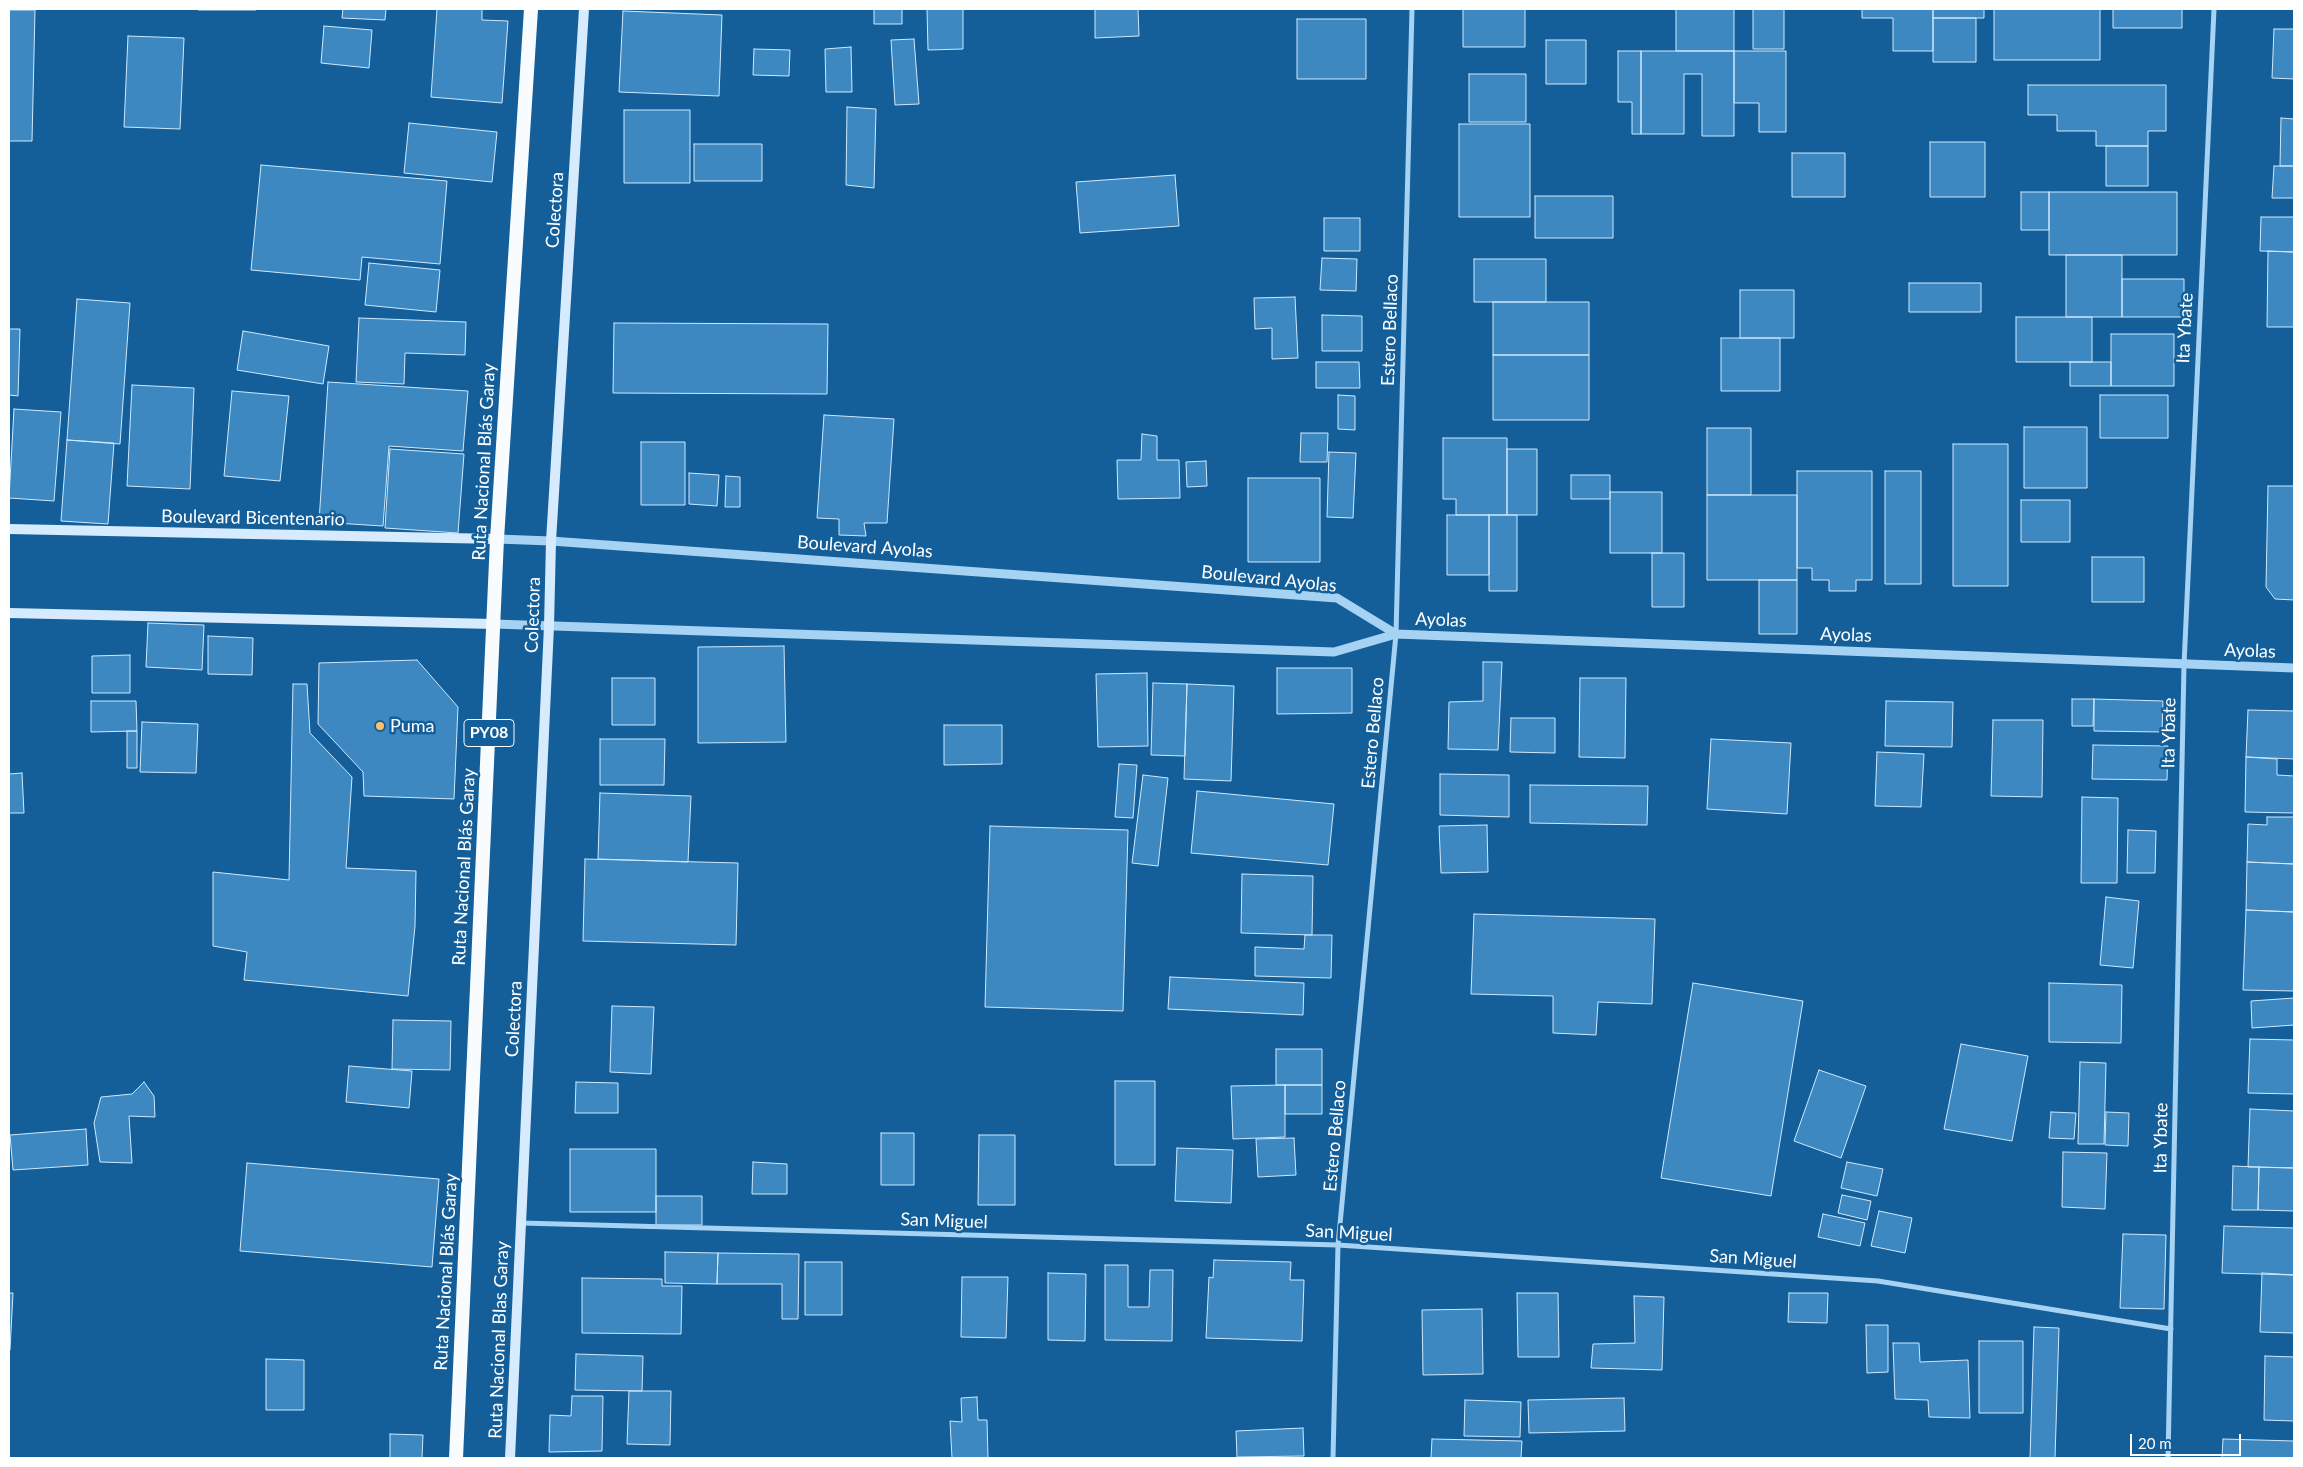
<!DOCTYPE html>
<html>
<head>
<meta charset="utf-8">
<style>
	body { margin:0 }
	#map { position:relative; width:2303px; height:1467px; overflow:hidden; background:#145f99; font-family:Lato,sans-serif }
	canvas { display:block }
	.frame { position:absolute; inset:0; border:10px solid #fff; pointer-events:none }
	.scale { position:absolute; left:2130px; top:1434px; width:111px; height:22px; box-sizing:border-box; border:2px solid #fff; border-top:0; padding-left:6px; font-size:15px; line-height:18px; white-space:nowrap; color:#fff; -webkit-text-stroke:4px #145f99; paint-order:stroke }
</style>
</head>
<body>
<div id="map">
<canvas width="2303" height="1467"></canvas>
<div class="frame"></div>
<div class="scale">20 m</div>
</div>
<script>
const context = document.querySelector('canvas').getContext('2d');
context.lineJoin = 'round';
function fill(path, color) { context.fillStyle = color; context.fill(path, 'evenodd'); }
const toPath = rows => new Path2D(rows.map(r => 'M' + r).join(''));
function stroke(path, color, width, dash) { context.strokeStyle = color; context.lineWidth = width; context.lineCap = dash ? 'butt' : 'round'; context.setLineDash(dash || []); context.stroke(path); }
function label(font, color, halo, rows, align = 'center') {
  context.font = font + ' Lato,sans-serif'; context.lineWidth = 5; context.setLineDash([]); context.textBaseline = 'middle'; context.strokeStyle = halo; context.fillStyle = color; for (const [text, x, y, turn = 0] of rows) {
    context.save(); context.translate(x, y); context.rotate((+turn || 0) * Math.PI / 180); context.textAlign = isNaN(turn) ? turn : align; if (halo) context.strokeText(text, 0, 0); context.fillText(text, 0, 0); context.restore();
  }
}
const building = toPath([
	[198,9,256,9,256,10,198,10,198,9],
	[343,9,386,9,385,20,342,18,343,9],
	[437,9,482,9,482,20,508,21,502,103,431,97,437,9],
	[874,9,902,9,902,24,874,24,874,9],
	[927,9,963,9,963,49,928,50,927,9],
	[1095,9,1138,9,1139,36,1095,38,1095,9],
	[1463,9,1525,9,1525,47,1463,47,1463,9],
	[1676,9,1734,9,1734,51,1676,51,1676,9],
	[1753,9,1784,9,1784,49,1753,49,1753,9],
	[1862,9,1933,9,1933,51,1893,51,1893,18,1862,18,1862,9],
	[1933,9,1984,9,1984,18,1933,18,1933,9],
	[1994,9,2100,9,2100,60,1994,60,1994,9],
	[2113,9,2182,9,2182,28,2113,28,2113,9],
	[9,10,35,10,32,141,9,141,9,10],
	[623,11,722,15,719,96,619,92,623,11],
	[1933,18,1976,18,1976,62,1933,62,1933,18],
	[1297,19,1366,19,1366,79,1297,79,1297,19],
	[324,26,372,30,369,68,321,63,324,26],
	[2274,29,2294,29,2294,79,2272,78,2274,29],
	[128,36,184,38,180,129,124,127,128,36],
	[914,39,919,104,895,105,891,40,914,39],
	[1546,40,1586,40,1586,84,1546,84,1546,40],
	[851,47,852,92,826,92,825,49,851,47],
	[754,49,790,50,789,76,753,75,754,49],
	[1618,51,1641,51,1641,134,1632,134,1632,102,1618,102,1618,51],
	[1641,51,1734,51,1734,136,1702,136,1702,74,1684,74,1684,134,1641,134,1641,51],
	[1734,51,1786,51,1786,132,1759,132,1759,103,1734,103,1734,51],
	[1469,74,1526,74,1526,122,1469,122,1469,74],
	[2028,85,2166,85,2166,131,2148,131,2148,146,2096,146,2096,131,2057,131,2057,115,2028,115,2028,85],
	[847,107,876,109,874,188,846,185,847,107],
	[624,110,690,110,690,183,624,183,624,110],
	[2281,118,2294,119,2294,166,2280,166,2281,118],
	[409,123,497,132,492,182,404,173,409,123],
	[1459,124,1530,124,1530,217,1459,217,1459,124],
	[1930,142,1985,142,1985,197,1930,197,1930,142],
	[694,144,762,144,762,181,694,181,694,144],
	[2106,146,2148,146,2148,186,2106,186,2106,146],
	[1792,153,1845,153,1845,197,1792,197,1792,153],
	[261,165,447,181,440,264,362,257,360,280,251,270,261,165],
	[2274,166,2294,166,2294,198,2272,198,2274,166],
	[1175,175,1179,226,1080,233,1076,182,1175,175],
	[2021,192,2049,192,2049,230,2021,230,2021,192],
	[2049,192,2177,192,2177,255,2049,255,2049,192],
	[1535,196,1613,196,1613,238,1535,238,1535,196],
	[2261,217,2294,217,2294,252,2260,251,2261,217],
	[1324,218,1360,218,1360,251,1324,251,1324,218],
	[2268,251,2294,252,2294,327,2267,327,2268,251],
	[2066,255,2122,255,2122,317,2066,317,2066,255],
	[1322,258,1357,259,1356,291,1320,290,1322,258],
	[1474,259,1546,259,1546,302,1474,302,1474,259],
	[369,263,440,270,436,312,365,305,369,263],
	[2122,279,2184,279,2184,317,2122,317,2122,279],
	[1909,283,1981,283,1981,312,1909,312,1909,283],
	[1740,290,1794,290,1794,338,1740,338,1740,290],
	[1295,297,1298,358,1272,359,1272,328,1255,329,1254,298,1295,297],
	[77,299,130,303,120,444,67,440,77,299],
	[1493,302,1589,302,1589,355,1493,355,1493,302],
	[1322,315,1362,316,1362,351,1322,351,1322,315],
	[2016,317,2092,317,2092,362,2016,362,2016,317],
	[359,318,466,322,465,355,405,353,404,384,356,382,359,318],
	[614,323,828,324,827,394,613,393,614,323],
	[9,329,20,329,18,396,9,395,9,329],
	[243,331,329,346,323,384,237,370,243,331],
	[2111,334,2174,334,2174,386,2111,386,2111,334],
	[1721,338,1780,338,1780,391,1721,391,1721,338],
	[1493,355,1589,355,1589,420,1493,420,1493,355],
	[1316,362,1359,362,1360,388,1316,388,1316,362],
	[2070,362,2111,362,2111,386,2070,386,2070,362],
	[328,382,468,391,463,451,389,446,383,526,319,522,328,382],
	[132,385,194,388,190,489,127,486,132,385],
	[232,391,289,396,280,481,224,476,232,391],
	[1338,395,1355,396,1355,430,1338,429,1338,395],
	[2100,395,2168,395,2168,438,2100,438,2100,395],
	[14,409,61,412,54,501,9,498,14,409],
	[824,415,894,419,887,523,864,523,866,536,839,535,839,519,817,518,824,415],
	[2024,427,2087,427,2087,488,2024,488,2024,427],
	[1707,428,1751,428,1751,495,1707,495,1707,428],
	[1301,433,1328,433,1327,462,1300,462,1301,433],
	[1142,434,1157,436,1157,460,1179,460,1180,498,1118,499,1117,460,1141,460,1142,434],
	[1443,438,1507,438,1507,515,1456,515,1456,499,1443,499,1443,438],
	[67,440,114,443,108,524,61,521,67,440],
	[641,442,685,442,685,505,641,505,641,442],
	[1953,444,2008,444,2008,586,1953,586,1953,444],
	[390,449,464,454,458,533,385,528,390,449],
	[1507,449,1537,449,1537,515,1507,515,1507,449],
	[1329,452,1356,453,1353,518,1327,517,1329,452],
	[1206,461,1207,486,1187,487,1186,462,1206,461],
	[1797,471,1872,471,1872,580,1856,580,1856,591,1829,591,1829,580,1812,580,1812,568,1797,568,1797,471],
	[1885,471,1921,471,1921,584,1885,584,1885,471],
	[689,473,719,475,717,506,689,504,689,473],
	[1571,475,1610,475,1610,499,1571,499,1571,475],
	[726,476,740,477,740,507,725,507,726,476],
	[1248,478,1320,478,1320,562,1248,562,1248,478],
	[2268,486,2294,486,2294,600,2275,599,2266,587,2268,486],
	[1610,492,1662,492,1662,553,1610,553,1610,492],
	[1707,495,1797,495,1797,580,1707,580,1707,495],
	[2021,500,2070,500,2070,542,2021,542,2021,500],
	[1447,515,1489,515,1489,575,1447,575,1447,515],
	[1489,515,1517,515,1517,591,1489,591,1489,515],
	[1652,553,1684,553,1684,607,1652,607,1652,553],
	[2092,557,2144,557,2144,602,2092,602,2092,557],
	[1759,580,1797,580,1797,634,1759,634,1759,580],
	[148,623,204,625,202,670,146,667,148,623],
	[208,636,253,638,252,675,208,674,208,636],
	[784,646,786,742,698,743,698,647,784,646],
	[130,655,130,693,92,693,92,656,130,655],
	[417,660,458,707,454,799,364,796,363,772,318,724,319,663,417,660],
	[1483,662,1502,662,1498,750,1448,749,1449,702,1483,701,1483,662],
	[1277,668,1352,668,1352,713,1277,714,1277,668],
	[1147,673,1148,746,1098,747,1096,674,1147,673],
	[612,678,655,678,655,725,612,725,612,678],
	[1580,678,1626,678,1625,758,1579,757,1580,678],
	[1153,683,1187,684,1185,756,1151,755,1153,683],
	[293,684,307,684,310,733,352,777,346,868,416,871,415,926,408,996,244,980,247,952,213,946,213,872,289,880,293,684],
	[1187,684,1234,686,1231,781,1184,779,1187,684],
	[2072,699,2094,699,2093,726,2072,726,2072,699],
	[2094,699,2163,701,2162,732,2094,731,2094,699],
	[91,701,136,701,137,731,91,732,91,701],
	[1886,701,1953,702,1952,747,1885,746,1886,701],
	[2248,710,2294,711,2294,759,2246,757,2248,710],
	[1511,718,1555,718,1555,753,1510,752,1511,718],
	[1993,720,2043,720,2042,797,1991,796,1993,720],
	[142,722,198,724,196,773,140,772,142,722],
	[944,725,1002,725,1002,764,944,765,944,725],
	[127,731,137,731,137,768,127,768,127,731],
	[600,739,665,739,664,785,600,785,600,739],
	[1711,739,1791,743,1787,814,1707,809,1711,739],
	[2093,745,2168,746,2167,780,2092,779,2093,745],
	[1877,752,1924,754,1921,807,1875,806,1877,752],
	[2246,757,2277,759,2277,775,2294,776,2294,813,2245,812,2246,757],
	[1119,764,1137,765,1133,818,1115,817,1119,764],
	[22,773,24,813,9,813,9,774,22,773],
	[1440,774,1509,775,1509,817,1440,815,1440,774],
	[1143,775,1168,778,1158,866,1132,863,1143,775],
	[1530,785,1648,786,1647,825,1530,823,1530,785],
	[1197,791,1334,804,1328,865,1191,853,1197,791],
	[600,793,691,796,688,862,598,859,600,793],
	[2082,797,2118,798,2117,883,2081,883,2082,797],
	[2267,817,2294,817,2294,864,2247,862,2248,824,2267,825,2267,817],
	[1487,825,1488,872,1441,873,1439,826,1487,825],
	[990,826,1128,830,1123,1011,985,1007,990,826],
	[2128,830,2156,831,2155,873,2127,873,2128,830],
	[585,859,738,863,736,945,583,941,585,859],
	[2247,862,2294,864,2294,912,2246,910,2247,862],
	[1242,874,1313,876,1312,935,1241,933,1242,874],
	[2106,897,2139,901,2133,968,2100,965,2106,897],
	[2246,910,2294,912,2294,991,2243,990,2246,910],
	[1474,914,1655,919,1652,1004,1598,1002,1596,1035,1553,1033,1553,996,1471,994,1474,914],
	[1305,935,1332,935,1331,978,1255,976,1255,947,1304,949,1305,935],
	[1170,977,1304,983,1303,1015,1168,1009,1170,977],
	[1693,983,1803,1001,1771,1196,1661,1178,1693,983],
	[2049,983,2122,985,2121,1043,2049,1042,2049,983],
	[2294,998,2294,1025,2252,1028,2251,1001,2294,998],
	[612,1006,654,1007,651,1074,610,1072,612,1006],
	[393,1020,451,1021,450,1070,392,1069,393,1020],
	[2250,1039,2294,1040,2294,1094,2248,1093,2250,1039],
	[1961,1044,2028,1056,2012,1141,1944,1129,1961,1044],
	[1276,1049,1322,1049,1322,1085,1276,1085,1276,1049],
	[2080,1062,2106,1063,2104,1144,2078,1144,2080,1062],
	[349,1066,412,1071,409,1108,346,1102,349,1066],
	[1819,1070,1866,1086,1841,1158,1794,1141,1819,1070],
	[1115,1081,1155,1081,1155,1165,1115,1165,1115,1081],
	[144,1082,154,1096,155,1117,129,1116,132,1163,100,1162,94,1123,101,1097,132,1094,144,1082],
	[576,1082,618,1083,618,1113,575,1113,576,1082],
	[1285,1085,1285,1137,1233,1139,1231,1086,1285,1085],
	[1285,1085,1322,1085,1322,1114,1285,1114,1285,1085],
	[2250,1109,2294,1111,2294,1168,2248,1167,2250,1109],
	[2051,1112,2076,1113,2074,1139,2049,1138,2051,1112],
	[2106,1112,2129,1113,2128,1146,2105,1145,2106,1112],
	[86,1129,88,1165,13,1170,10,1135,86,1129],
	[881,1133,914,1133,914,1185,881,1185,881,1133],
	[979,1135,1015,1135,1015,1205,978,1205,979,1135],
	[1294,1138,1296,1175,1258,1177,1256,1139,1294,1138],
	[1177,1148,1233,1150,1231,1203,1175,1201,1177,1148],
	[570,1149,656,1149,656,1212,570,1212,570,1149],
	[2063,1152,2107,1153,2105,1209,2062,1207,2063,1152],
	[753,1162,787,1164,787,1194,752,1194,753,1162],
	[1847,1162,1883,1169,1877,1196,1841,1188,1847,1162],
	[247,1163,439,1179,432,1267,240,1251,247,1163],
	[2233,1166,2259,1167,2258,1210,2232,1210,2233,1166],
	[2259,1167,2294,1168,2294,1211,2258,1210,2259,1167],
	[1842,1195,1871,1201,1867,1220,1838,1213,1842,1195],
	[656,1196,702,1196,702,1225,656,1225,656,1196],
	[1879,1211,1912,1218,1905,1253,1871,1246,1879,1211],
	[1823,1214,1865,1223,1860,1246,1818,1237,1823,1214],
	[2224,1226,2294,1228,2294,1275,2222,1273,2224,1226],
	[2123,1234,2166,1235,2164,1309,2120,1308,2123,1234],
	[665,1252,718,1253,717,1284,665,1283,665,1252],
	[718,1253,799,1254,798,1319,782,1319,782,1284,717,1284,718,1253],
	[1214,1260,1291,1262,1290,1280,1304,1280,1302,1341,1206,1338,1209,1277,1213,1278,1214,1260],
	[805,1262,842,1262,842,1315,805,1315,805,1262],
	[1105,1265,1128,1265,1128,1307,1149,1307,1150,1270,1173,1270,1172,1341,1105,1340,1105,1265],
	[1048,1273,1086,1274,1085,1341,1048,1340,1048,1273],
	[2262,1273,2294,1275,2294,1333,2260,1332,2262,1273],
	[962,1277,1008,1277,1006,1338,961,1337,962,1277],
	[582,1278,662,1279,662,1286,682,1286,681,1334,582,1333,582,1278],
	[9,1293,13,1293,10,1350,9,1350,9,1293],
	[1517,1293,1558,1293,1559,1357,1518,1357,1517,1293],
	[1789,1293,1828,1293,1827,1323,1788,1322,1789,1293],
	[1634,1296,1664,1297,1662,1370,1591,1368,1593,1344,1635,1343,1634,1296],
	[1482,1309,1483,1374,1423,1375,1422,1310,1482,1309],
	[1866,1325,1888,1325,1888,1372,1867,1373,1866,1325],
	[2034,1327,2059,1328,2055,1458,2030,1458,2034,1327],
	[1979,1341,2023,1341,2023,1413,1979,1413,1979,1341],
	[1893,1343,1919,1343,1920,1362,1968,1360,1970,1418,1929,1417,1928,1400,1895,1399,1893,1343],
	[576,1354,643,1356,642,1391,575,1390,576,1354],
	[2265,1356,2294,1357,2294,1421,2264,1420,2265,1356],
	[266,1359,304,1360,304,1410,266,1410,266,1359],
	[629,1391,671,1391,670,1445,627,1444,629,1391],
	[572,1396,603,1396,602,1451,549,1452,550,1415,571,1416,572,1396],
	[977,1397,978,1420,987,1420,988,1458,952,1458,950,1421,962,1422,961,1398,977,1397],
	[1624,1398,1625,1431,1529,1433,1528,1400,1624,1398],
	[1465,1400,1521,1402,1520,1437,1464,1436,1465,1400],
	[1303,1428,1304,1456,1237,1457,1236,1431,1303,1428],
	[390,1434,423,1435,422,1458,390,1458,390,1434],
	[1432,1439,1522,1441,1521,1458,1431,1458,1432,1439],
	[2223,1439,2294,1441,2294,1458,2222,1458,2223,1439]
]);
const minor = toPath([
	[521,1223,1338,1245,1878,1281,2171,1329],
	[1333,1458,1338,1245,1396,634,1412,9],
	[2168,1458,2184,665,2214,9]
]);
const tertiary = toPath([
	[497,539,551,541,1337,598,1396,634],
	[494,624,1334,652,1396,634,2294,668]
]);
const secondary = toPath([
	[9,529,497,539],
	[9,613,494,624],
	[510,1458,549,626,551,541,584,9]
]);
const trunk = toPath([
	[456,1458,497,539,531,9]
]);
const markers = [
	[380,726,5,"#ffc068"]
];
const shields = [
	[489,733,50]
];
const shieldNames = [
	["PY08",489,733]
];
const streetNames = [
	["Colectora",555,210,-86],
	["Ita Ybate",2185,328,-87],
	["Estero Bellaco",1390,330,-88],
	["Ruta Nacional Blás Garay",484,462,-87],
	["Boulevard Bicentenario",253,518,1],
	["Boulevard Ayolas",865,547,4],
	["Boulevard Ayolas",1269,579,6],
	["Colectora",533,615,-88],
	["Ayolas",1441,620,2],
	["Ayolas",1846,635,2],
	["Ayolas",2250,651,2],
	["Estero Bellaco",1373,733,-85],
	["Ita Ybate",2169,733,-89],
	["Ruta Nacional Blás Garay",464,867,-87],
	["Colectora",514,1019,-87],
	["Estero Bellaco",1335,1136,-85],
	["Ita Ybate",2161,1138,-89],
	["San Miguel",944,1221,2],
	["San Miguel",1349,1233,3],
	["San Miguel",1753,1259,4],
	["Ruta Nacional Blás Garay",446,1272,-87],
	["Ruta Nacional Blas Garay",499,1340,-88]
];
const poiNames = [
	["Puma",390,726]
];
fill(building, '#3d88c0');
stroke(building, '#cee9fd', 1);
stroke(minor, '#a6d3f3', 5);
stroke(tertiary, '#a6d3f3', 9);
stroke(secondary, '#d6ebfd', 10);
stroke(trunk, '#f8fcff', 14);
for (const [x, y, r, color] of markers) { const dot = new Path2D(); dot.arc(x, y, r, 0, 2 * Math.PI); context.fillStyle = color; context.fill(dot); stroke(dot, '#145f99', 2); }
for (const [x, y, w] of shields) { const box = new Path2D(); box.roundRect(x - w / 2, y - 13.5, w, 27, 4); context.fillStyle = '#145f99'; context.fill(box); stroke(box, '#fff', 1); }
label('bold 16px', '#fff', null, shieldNames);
label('18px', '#fff', '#145f99', streetNames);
label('18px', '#fff', '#145f99', poiNames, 'left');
</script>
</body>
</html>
